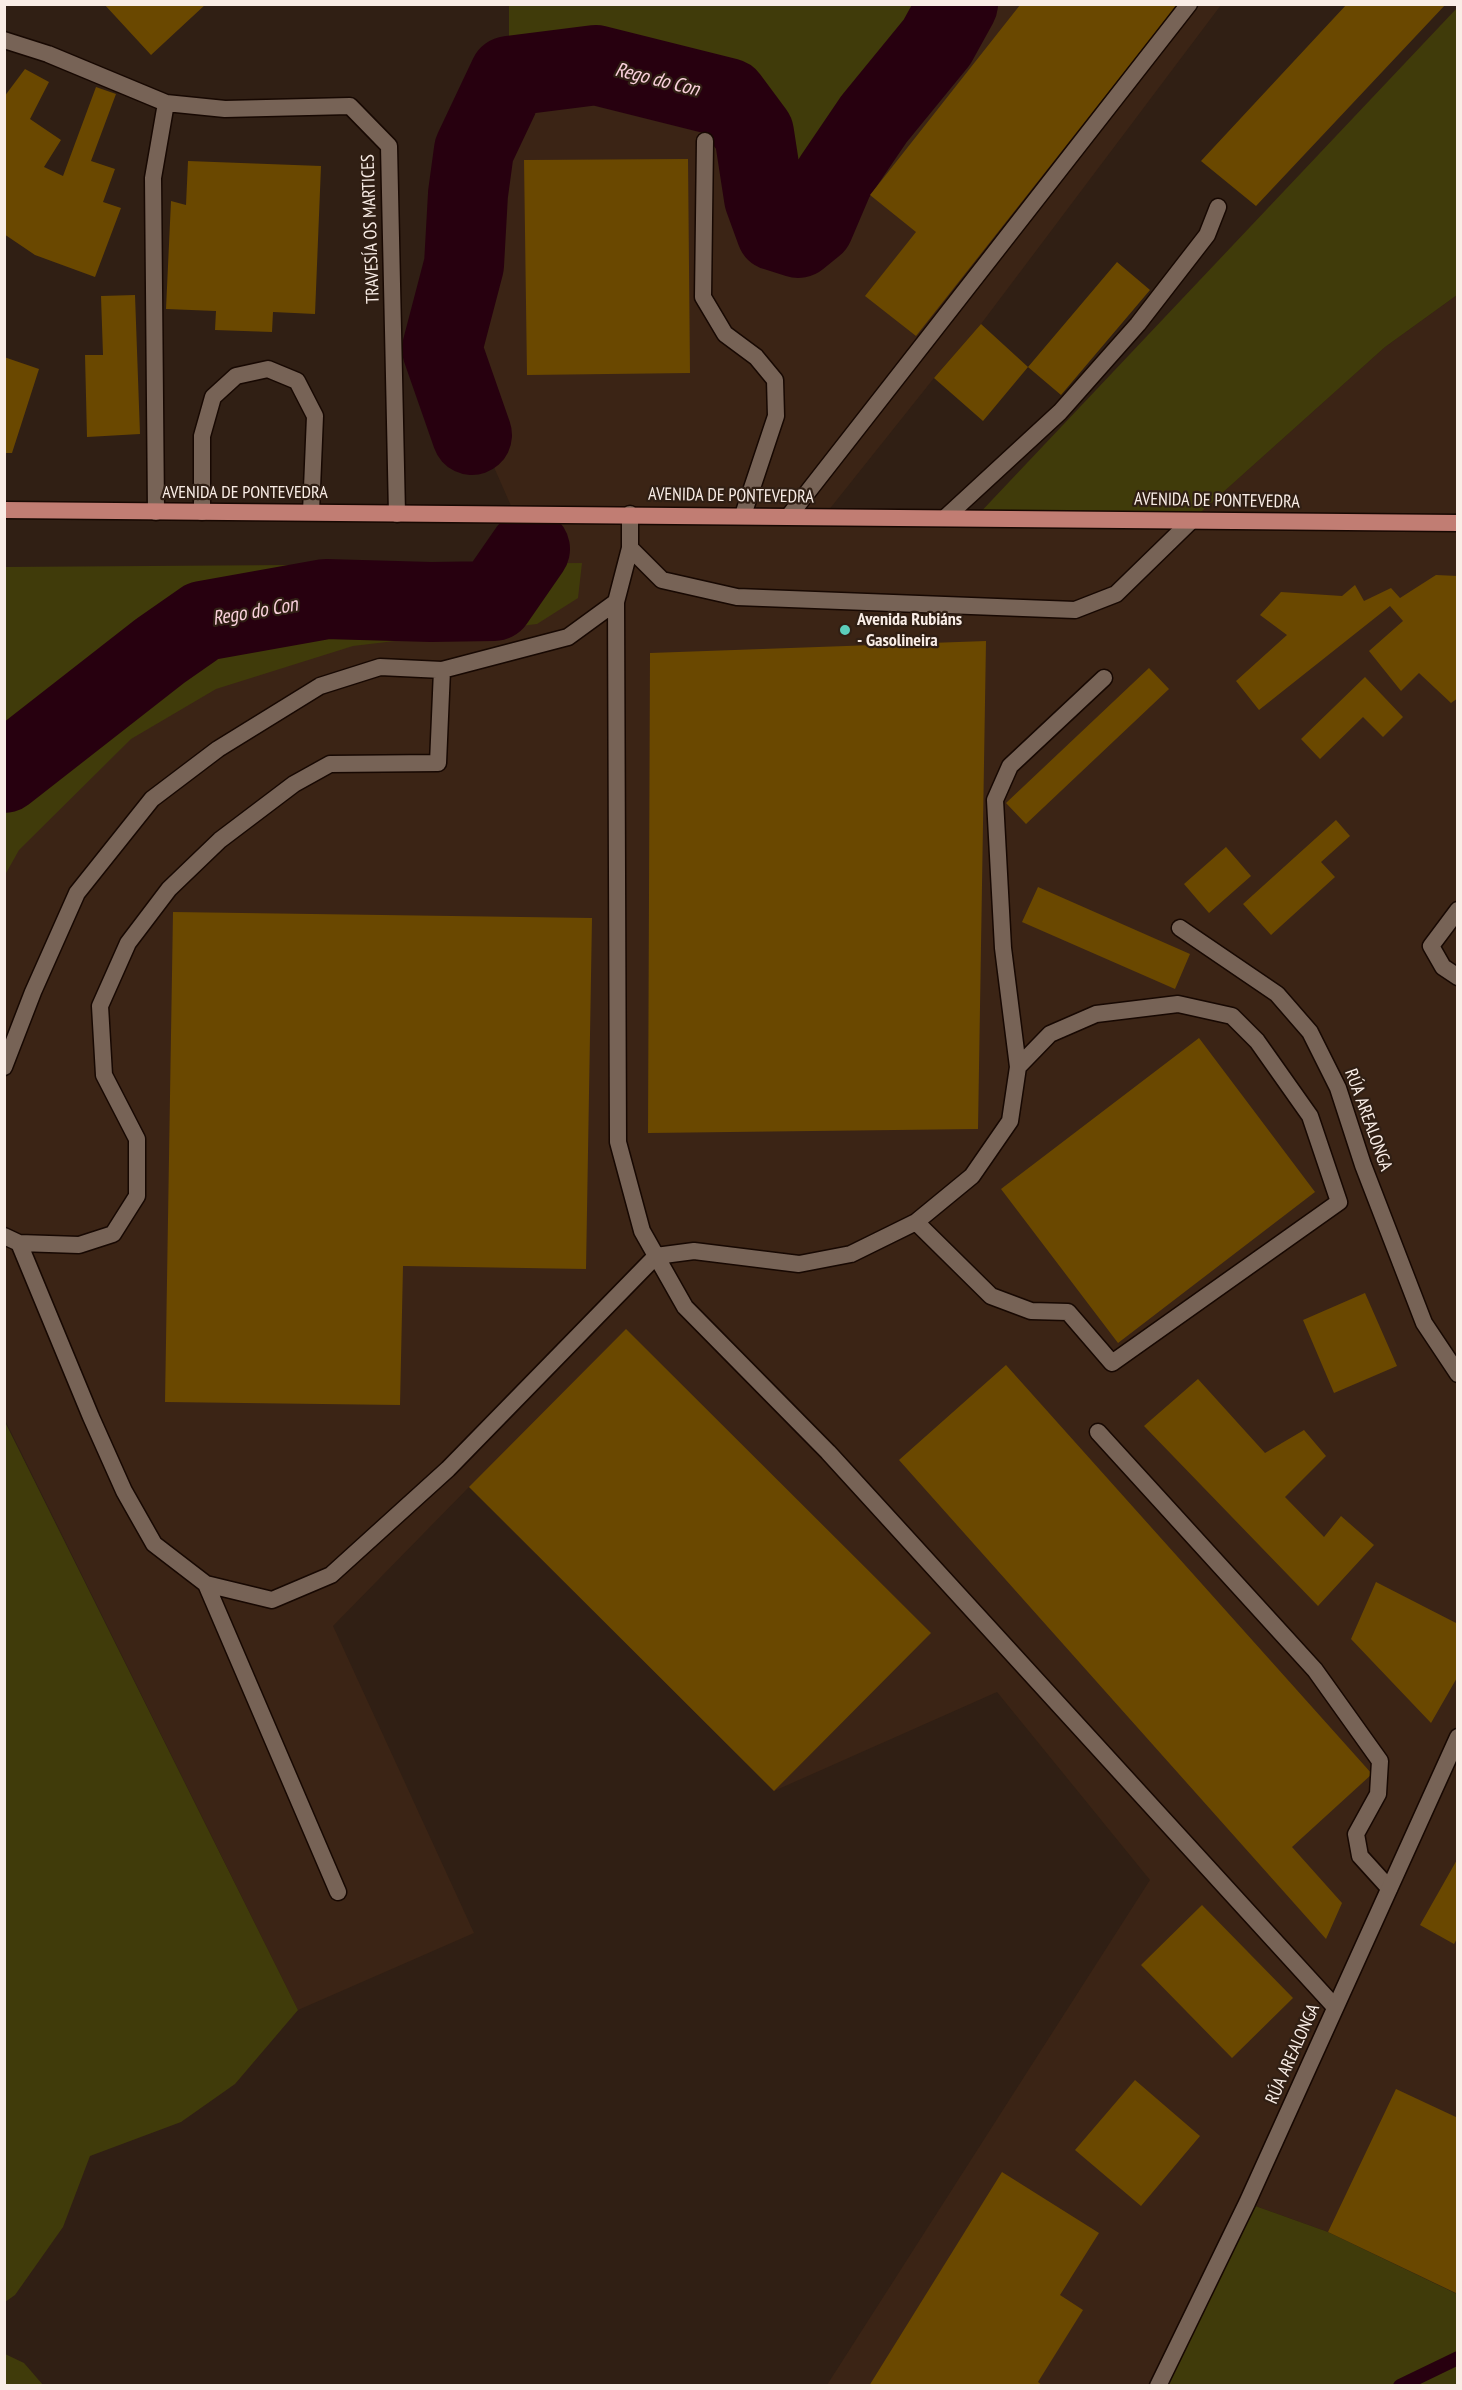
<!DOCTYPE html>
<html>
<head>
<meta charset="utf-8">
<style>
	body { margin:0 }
	#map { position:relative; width:1462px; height:2390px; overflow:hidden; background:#301f14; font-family:"PT Sans Narrow",sans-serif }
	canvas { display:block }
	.frame { position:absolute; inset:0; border:6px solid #f9ede6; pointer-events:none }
</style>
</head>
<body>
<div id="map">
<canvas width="1462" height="2390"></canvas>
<div class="frame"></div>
</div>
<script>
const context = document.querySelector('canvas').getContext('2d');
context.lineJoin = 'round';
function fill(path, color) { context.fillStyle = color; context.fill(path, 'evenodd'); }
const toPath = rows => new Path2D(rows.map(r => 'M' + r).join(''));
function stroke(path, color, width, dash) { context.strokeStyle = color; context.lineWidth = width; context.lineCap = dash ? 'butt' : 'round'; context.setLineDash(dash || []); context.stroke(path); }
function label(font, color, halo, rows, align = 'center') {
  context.font = font + ' "PT Sans Narrow",sans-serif'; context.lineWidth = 4.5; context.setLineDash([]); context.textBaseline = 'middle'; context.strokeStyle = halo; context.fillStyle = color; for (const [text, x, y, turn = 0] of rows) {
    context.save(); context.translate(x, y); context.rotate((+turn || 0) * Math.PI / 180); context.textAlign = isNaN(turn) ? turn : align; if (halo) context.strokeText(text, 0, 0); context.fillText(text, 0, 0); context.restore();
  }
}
const built = toPath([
	[958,5,1221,5,981,324,934,378,824,516,1191,521,1385,347,1457,295,1457,2294,1328,2232,1247,2203,1158,2385,827,2385,1150,1880,997,1692,774,1791,469,1487,333,1626,474,1933,298,2010,5,1420,5,773,160,651,494,601,530,549,442,349,474,150,509,76,596,65,728,98,754,133,764,198,776,231,798,238,814,225,834,178,874,119,937,42]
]);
const green = toPath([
	[509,5,509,4,958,5,937,42,874,119,835,178,814,225,776,231,754,133,728,98,596,65,509,76],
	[1457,8,1457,295,1385,347,1191,521,975,518],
	[582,563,578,598,537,624,353,646,216,689,131,739,19,850,5,875,5,567],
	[4,1420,298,2010,235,2084,181,2122,90,2156,63,2227,15,2295,5,2302],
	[1247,2203,1328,2232,1457,2294,1457,2385,1159,2386],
	[5,2354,24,2363,43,2385,5,2385]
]);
const stream = toPath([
	[1400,2386,1458,2358]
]);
const river = toPath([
	[472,435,442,349,464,265,468,194,474,150,509,76,596,65,728,98,754,133,764,198,776,231,798,238,814,225,834,178,874,119,937,42,958,4],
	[4,773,160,651,203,621,326,599,431,602,494,601,530,549]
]);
const building = toPath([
	[104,4,206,4,151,55],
	[1347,4,1446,4,1256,206,1201,161],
	[1020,5,1177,5,916,336,865,296,916,232,870,195],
	[25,69,49,82,30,119,61,140,44,167,63,176,96,87,116,94,91,161,115,169,103,202,121,208,95,277,35,255,4,234,4,97],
	[688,159,690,373,527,375,524,160],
	[188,161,321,166,315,314,273,312,272,332,215,330,216,311,166,309,171,201,186,205],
	[1117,262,1150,290,1061,395,1028,367],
	[135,295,140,434,87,437,85,355,103,355,101,296],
	[981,324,1028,367,983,421,934,378],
	[4,357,39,369,12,453,4,453],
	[1436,575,1458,576,1458,698,1451,703,1419,673,1401,691,1369,651,1403,621,1390,606,1259,710,1236,681,1287,635,1260,615,1281,592,1342,596,1355,585,1364,601,1391,588,1400,598],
	[986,641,978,1129,648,1133,650,653],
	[1149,668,1169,689,1026,824,1006,803],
	[1365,677,1403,717,1383,737,1363,717,1320,759,1301,739],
	[1336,820,1350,836,1321,862,1335,877,1271,935,1243,904],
	[1226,847,1251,876,1209,913,1184,884],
	[1038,887,1190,954,1175,989,1022,922],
	[173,912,592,918,586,1269,403,1266,400,1405,165,1402],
	[1199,1038,1315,1192,1118,1343,1001,1189],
	[1365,1293,1397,1366,1334,1393,1303,1320],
	[626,1329,931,1633,774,1791,469,1487],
	[1006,1365,1372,1774,1292,1847,1342,1903,1326,1939,899,1460],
	[1198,1379,1265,1453,1304,1430,1326,1456,1285,1497,1324,1537,1341,1516,1374,1545,1318,1606,1144,1426],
	[1376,1582,1458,1624,1458,1676,1431,1723,1351,1639],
	[1458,1858,1458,1937,1454,1944,1420,1925],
	[1202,1905,1293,1998,1232,2058,1141,1965],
	[1135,2080,1200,2136,1141,2206,1075,2150],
	[1396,2089,1458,2118,1458,2294,1328,2232],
	[1002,2172,1099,2233,1060,2295,1083,2310,1038,2382,1043,2386,869,2386]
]);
const service = toPath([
	[705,141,703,297,725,334,756,357,775,380,776,416,743,515],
	[202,512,202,436,213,397,236,376,268,369,297,381,315,416,311,512],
	[630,514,630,548,662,580,737,597,1075,610,1116,594,1191,521],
	[789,516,1189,4],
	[945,518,1060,412,1138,324,1207,235,1218,207],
	[616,602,618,1142,642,1231,685,1307,828,1452,1335,2007],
	[1458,910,1431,946,1443,967,1458,977],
	[4,1067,33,992,77,893,152,799,218,749,320,686,380,667,442,670,568,637,616,602,630,548],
	[916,1222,991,1296,1031,1311,1068,1312,1112,1363,1339,1202,1310,1116,1257,1041,1232,1016,1178,1004,1096,1014,1050,1034,1018,1067],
	[4,1236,19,1243,79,1245,113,1234,137,1196,137,1139,104,1075,100,1006,128,943,169,889,220,840,294,784,330,764,438,763,442,670],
	[19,1243,91,1417,124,1491,154,1544,206,1584,272,1600,331,1575,448,1469,656,1256,694,1251,799,1264,851,1254,916,1222,972,1176,1010,1121,1018,1067,1003,948,995,800,1010,766,1104,678],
	[1098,1432,1315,1670,1380,1761,1378,1794,1356,1834,1360,1856,1389,1888],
	[206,1584,338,1892]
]);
const minor = toPath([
	[4,40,48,54,166,103,225,109,350,106,389,146,397,514],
	[156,512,153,178,166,103],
	[1180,928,1277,994,1310,1032,1338,1088,1363,1165,1424,1323,1458,1374],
	[1158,2386,1247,2203,1458,1737]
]);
const primary = toPath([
	[4,510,1458,523]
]);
const markers = [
	[845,630,6,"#5ccebb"]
];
const streetNames = [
	["TRAVESÍA OS MARTICES",371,229,-92],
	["AVENIDA DE PONTEVEDRA",245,493],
	["AVENIDA DE PONTEVEDRA",731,496,1],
	["AVENIDA DE PONTEVEDRA",1217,501,1],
	["RÚA AREALONGA",1368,1120,70],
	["RÚA AREALONGA",1293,2054,-66]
];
const poiNames = [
	["Avenida Rubiáns",857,620],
	["- Gasolineira",857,641]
];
const waterNames = [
	["Rego do Con",657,80,14],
	["Rego do Con",255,612,-10]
];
fill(built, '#3b2415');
fill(green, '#403b0a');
stroke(stream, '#27000f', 14);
stroke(river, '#27000f', 80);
fill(building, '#6a4800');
stroke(service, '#170802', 19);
stroke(minor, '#170802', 19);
stroke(primary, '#170802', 19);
stroke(service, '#776356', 16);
stroke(minor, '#776356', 16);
stroke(primary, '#c17d73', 16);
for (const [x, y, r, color] of markers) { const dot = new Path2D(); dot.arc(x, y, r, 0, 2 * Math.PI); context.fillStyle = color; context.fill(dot); stroke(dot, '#301f14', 2); }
label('18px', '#f9ede6', '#301f14', streetNames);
label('bold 18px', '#f9ede6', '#301f14', poiNames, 'left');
label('italic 20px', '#fad1dc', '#301f14', waterNames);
</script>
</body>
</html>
